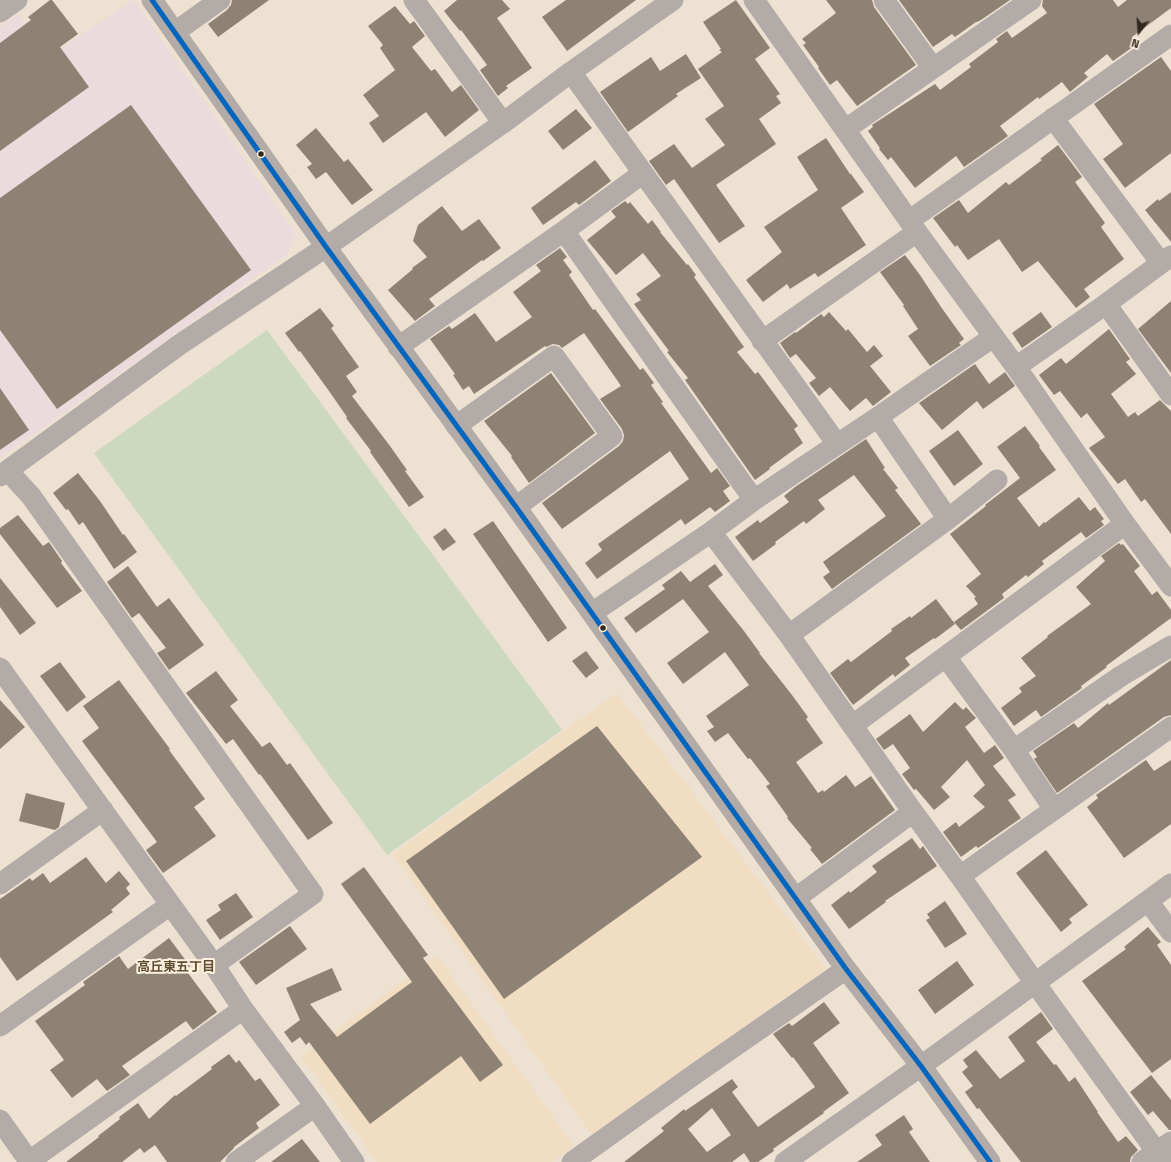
<!DOCTYPE html>
<html>
<head>
<meta charset="utf-8">
<style>
	body { margin:0 }
	#map { position:relative; width:1171px; height:1162px; overflow:hidden; background:#ede1d1; font-family:"Titillium Web",sans-serif }
	canvas { display:block }
	.north { position:absolute; left:1119px; top:12px; width:40px; height:40px; -webkit-text-stroke:3px #fff2e0; paint-order:stroke; rotate:197deg; font-size:11px; font-weight:700; line-height:16px; text-align:center; color:#31291e }
	.north::after { content:''; display:block; margin:auto; width:14px; height:18px; background:#31291e; clip-path:polygon(50% 0,100% 100%,50% 72%,0 100%) }
</style>
</head>
<body>
<div id="map">
<canvas width="1171" height="1162"></canvas>
<div class="north">N</div>
</div>
<script>
const context = document.querySelector('canvas').getContext('2d');
context.lineJoin = 'round';
function fill(path, color) { context.fillStyle = color; context.fill(path, 'evenodd'); }
const toPath = rows => new Path2D(rows.map(r => 'M' + r).join(''));
function stroke(path, color, width, dash) { context.strokeStyle = color; context.lineWidth = width; context.lineCap = dash ? 'butt' : 'round'; context.setLineDash(dash || []); context.stroke(path); }
function label(font, color, halo, rows, align = 'center') {
  context.font = font + ' "Titillium Web","Noto Sans JP",sans-serif'; context.lineWidth = 4; context.setLineDash([]); context.textBaseline = 'middle'; context.strokeStyle = halo; context.fillStyle = color; for (const [text, x, y, turn = 0] of rows) {
    context.save(); context.translate(x, y); context.rotate((+turn || 0) * Math.PI / 180); context.textAlign = isNaN(turn) ? turn : align; if (halo) context.strokeText(text, 0, 0); context.fillText(text, 0, 0); context.restore();
  }
}
const built = toPath([
	[617,693,826,969,592,1135,393,854],
	[437,956,574,1146,552,1162,377,1162,301,1056]
]);
const industrial = toPath([
	[134,0,295,233,288,254,0,458,0,27,18,14,50,56]
]);
const green = toPath([
	[267,330,562,730,387,855,94,453]
]);
const building = toPath([
	[50,0,52,0,78,34,60,47,89,87,0,151,0,43,31,20,28,17],
	[232,0,269,0,218,37,208,24,227,10,231,5],
	[457,0,502,0,510,9,497,18,532,68,506,86,508,88,498,96,480,70,487,65,461,30,460,31,444,11],
	[566,0,636,0,567,51,542,17],
	[736,0,770,48,755,59,780,94,776,96,781,103,759,119,776,144,716,185,745,226,719,243,674,179,666,185,649,161,674,144,692,168,725,145,705,119,724,106,698,69,722,52,719,50,721,49,703,22],
	[826,0,872,0,874,7,916,65,857,106,837,80,830,85,818,68,819,67,803,45,806,43,802,39,836,13],
	[899,0,1010,0,981,20,977,22,976,22,955,37,952,34,933,47],
	[1043,0,1113,0,1118,7,1127,0,1171,0,1171,8,1132,37,1137,44,1113,61,1107,54,1084,73,1088,77,1070,92,1062,82,1039,99,1038,97,1000,126,1008,136,964,167,956,156,915,188,891,157,888,160,879,149,880,148,868,131,873,127,872,125,935,84,940,90,971,67,969,64,998,42,996,39,1007,31,1012,38,1047,13,1042,6],
	[395,6,410,24,414,21,425,36,412,47,431,71,435,69,452,92,461,85,479,110,445,137,426,112,383,143,369,123,379,116,363,95,395,70,380,48,383,45,368,26],
	[686,54,701,78,676,94,678,96,628,132,600,92,651,57,660,71],
	[1161,57,1171,71,1171,153,1125,188,1103,159,1123,144,1094,104],
	[131,105,251,270,57,409,0,330,0,198],
	[576,109,592,128,563,150,548,131],
	[316,128,344,162,348,159,373,190,352,205,326,172,316,179,307,167,312,164,296,145],
	[826,138,850,174,851,174,864,192,841,208,866,245,818,277,815,273,790,289,787,284,763,302,746,280,782,252,764,227,818,190,797,157],
	[1058,145,1082,177,1075,182,1105,223,1101,227,1124,259,1084,289,1090,297,1076,308,1038,261,1022,272,999,239,968,260,957,245,955,247,933,218,959,200,968,213,1006,182,1009,185,1042,160,1040,159],
	[595,160,611,181,579,205,576,202,543,225,531,208],
	[1171,192,1171,242,1145,210,1158,199,1159,201],
	[625,201,628,204,630,202,648,224,652,220,661,232,660,232,687,265,688,264,696,275,694,277,744,347,737,352,755,374,758,372,798,426,794,429,803,443,769,468,770,469,755,480,685,380,688,378,667,352,669,351,634,304,641,300,636,294,661,276,643,253,616,275,587,240,616,217,611,211],
	[442,206,462,231,479,219,501,248,483,261,482,260,429,299,435,306,415,321,388,290,413,269,412,268,427,257,413,241,418,225],
	[560,248,567,257,563,260,572,272,569,275,593,310,595,309,640,370,643,368,654,383,651,385,663,402,661,403,711,473,717,468,730,486,723,491,730,501,715,512,710,507,685,525,681,519,597,579,585,563,602,550,598,544,689,479,670,451,562,529,542,503,619,446,623,441,624,435,622,429,600,399,621,386,617,380,584,333,562,348,559,345,553,344,546,347,545,346,474,394,469,386,463,390,453,375,455,374,430,339,449,326,452,329,475,313,496,342,532,317,513,292,541,271,536,265],
	[905,255,920,275,941,307,964,339,959,343,961,345,930,366,908,336,918,329,903,306,904,305,880,272],
	[1171,301,1171,373,1138,329],
	[320,308,334,326,331,328,359,367,346,376,357,392,352,396,390,446,407,470,405,471,424,497,409,507,370,452,371,451,346,418,347,417,329,391,300,351,299,352,285,333],
	[829,312,846,331,848,329,867,352,874,345,883,356,870,366,891,392,873,406,866,398,850,411,830,387,819,396,809,383,816,378,796,354,790,358,780,343,795,332,796,333,821,314,824,317],
	[1041,312,1052,327,1022,348,1012,333],
	[1109,329,1130,359,1126,362,1136,374,1111,394,1128,417,1135,412,1138,416,1160,400,1171,411,1171,534,1145,499,1141,502,1125,479,1118,484,1089,448,1105,437,1087,413,1081,418,1060,391,1054,395,1039,375,1061,358,1066,364],
	[975,364,989,384,1005,372,1015,386,983,409,977,401,942,430,919,403],
	[551,373,595,433,529,483,511,457,512,456,484,421],
	[0,388,29,430,0,450],
	[1025,426,1040,446,1039,447,1056,470,1017,498,1039,527,1044,522,1045,523,1079,497,1090,511,1095,507,1104,519,1101,521,1104,525,1086,538,1081,532,1042,561,1044,564,1028,577,1026,575,1002,594,1004,598,961,630,954,622,978,604,974,598,976,597,966,586,981,574,950,534,986,506,985,505,1020,478,997,447],
	[958,430,983,464,954,486,929,451],
	[866,439,885,468,883,469,898,488,895,490,921,524,832,589,823,577,830,572,823,562,886,516,854,475,818,500,825,509,806,524,804,521,775,542,776,544,753,561,735,537,758,520,760,523,789,502,784,496,795,487],
	[78,473,100,501,123,535,124,534,137,552,114,569,83,522,79,525,68,509,66,510,53,493],
	[18,515,43,546,49,542,62,561,61,563,82,591,57,608,0,534,0,528],
	[493,521,567,628,548,642,473,534],
	[445,528,456,542,443,551,433,537],
	[1119,543,1121,545,1123,544,1140,566,1134,571,1152,595,1157,591,1171,610,1171,618,1106,666,1107,667,1081,686,1082,688,1041,717,1036,710,1014,726,1001,708,1022,692,1019,688,1036,676,1021,658,1048,637,1047,636,1091,604,1076,587,1105,561,1101,556],
	[715,564,723,575,708,586,744,631,760,653,759,653,792,695,808,717,806,719,823,743,796,762,818,793,823,790,824,792,846,775,855,787,871,776,895,810,822,864,810,849,812,848,787,818,788,817,766,786,770,784,750,758,748,759,728,733,715,742,707,731,714,727,706,716,749,685,725,652,683,684,667,663,709,632,683,599,636,633,624,618,665,589,662,585,681,571,690,582],
	[128,566,157,607,169,598,204,645,169,670,157,653,166,648,139,613,132,618,107,582],
	[0,578,36,623,20,635,0,607],
	[936,599,955,624,935,639,934,638,905,658,910,665,895,677,893,674,853,705,830,673,848,659,851,662,892,631,891,629,910,616,911,618],
	[586,651,599,668,586,678,572,661],
	[1171,660,1171,715,1164,717,1057,793,1034,759,1037,757,1033,751,1074,723,1078,728,1108,703,1109,705],
	[60,662,86,697,67,712,40,676],
	[216,671,238,700,230,706,262,747,270,742,287,765,290,763,333,823,308,840,260,774,259,775,233,739,226,744,186,693],
	[119,680,170,749,169,750,205,799,194,807,216,836,163,873,146,850,157,842,82,741,99,728,83,706],
	[0,700,25,727,0,749],
	[955,702,963,710,966,707,976,718,965,727,984,753,995,745,1004,758,993,766,1016,795,1008,800,1021,818,978,848,976,846,961,857,943,832,956,822,959,827,985,807,973,796,985,785,967,760,941,787,950,797,934,810,916,789,914,790,902,774,910,768,893,744,884,750,876,739,910,714,923,732],
	[597,726,702,857,504,999,406,861],
	[1146,760,1154,771,1171,760,1171,824,1124,858,1087,807,1098,798,1096,795],
	[26,793,65,803,59,827,55,830,19,821],
	[912,838,920,849,923,846,937,866,885,901,886,902,849,929,831,905,849,891,850,893,877,872,872,866],
	[1046,850,1088,905,1069,919,1072,923,1061,932,1016,873],
	[86,857,106,883,119,871,130,884,126,888,130,894,111,910,113,912,17,981,0,957,0,899,30,878,32,881,43,873,50,883],
	[364,867,428,955,423,958,503,1065,480,1082,461,1056,370,1124,309,1042,306,1045,300,1037,292,1043,284,1032,300,1020,286,988,332,968,342,990,310,1004,337,1037,412,982,341,884],
	[236,893,253,917,220,940,206,920,221,910,218,905],
	[945,901,967,934,945,948,926,920,930,918,927,914],
	[290,926,307,949,256,985,239,962],
	[1148,927,1161,942,1157,945,1171,965,1171,1059,1152,1073,1082,981,1126,949,1124,947],
	[169,938,190,966,185,969,217,1012,193,1030,186,1021,122,1066,130,1075,107,1091,97,1079,72,1098,50,1070,64,1060,35,1021,85,985,83,982,119,956,128,969],
	[957,961,974,985,935,1014,918,990],
	[824,1002,840,1023,813,1043,849,1093,823,1112,824,1113,773,1149,774,1151,758,1162,750,1162,744,1153,732,1162,624,1162,664,1131,661,1128,684,1109,685,1111,732,1079,738,1087,732,1092,758,1127,815,1087,793,1057,792,1058,773,1034,789,1023,792,1026],
	[712,1108,731,1135,707,1152,688,1129],
	[1041,1012,1053,1029,1036,1042,1054,1065,1056,1064,1069,1082,1075,1077,1098,1112,1097,1112,1118,1142,1126,1136,1138,1150,1131,1157,1130,1162,1021,1162,979,1108,977,1109,965,1092,973,1086,962,1072,968,1067,963,1060,976,1050,1000,1079,1025,1061,1008,1037],
	[229,1054,236,1063,239,1060,255,1081,260,1078,280,1105,256,1123,259,1128,234,1147,234,1148,220,1162,167,1162,155,1145,144,1153,140,1148,122,1162,66,1162,99,1137,98,1136,120,1119,119,1117,138,1103,149,1119,175,1095,176,1096,212,1069,211,1067],
	[1151,1075,1171,1100,1171,1130,1169,1130,1153,1111,1148,1115,1130,1092],
	[904,1115,913,1129,909,1132,930,1162,857,1162,882,1145,875,1135],
	[302,1139,320,1162,271,1162]
]);
const minor = toPath([
	[152,0,326,247,516,507,846,969,921,1066,990,1162],
	[414,0,503,123],
	[754,0,917,232,1016,367,1125,524,1171,586],
	[884,0,933,68],
	[0,12,17,0],
	[175,32,220,0],
	[571,72,643,173],
	[1053,118,1161,263],
	[846,129,1031,0],
	[910,220,1171,35],
	[564,231,643,173,837,444],
	[1106,304,1171,395],
	[993,337,878,417,754,500,711,532,789,635,913,812,960,876,1035,983,1164,1162],
	[762,341,917,232],
	[398,347,564,231,754,500],
	[1016,367,1106,304,1171,256],
	[456,426,554,356,612,436,516,507],
	[8,471,31,496,313,894,214,965],
	[0,476,179,345,326,247,503,123,571,72,673,0],
	[948,519,997,480],
	[592,613,711,532],
	[789,635,948,519,878,417],
	[946,657,1014,750,1054,809],
	[0,668,214,965,243,1009,315,1106,354,1162],
	[853,725,1125,524],
	[1014,750,1121,676,1171,646],
	[960,876,1171,727],
	[0,884,103,810],
	[796,898,913,812],
	[1148,901,1171,932],
	[0,1026,170,905],
	[0,1120,29,1161],
	[28,1162,243,1009],
	[236,1162,315,1106],
	[572,1162,695,1074,846,969],
	[785,1162,921,1066,1171,884],
	[1142,1162,1171,1142]
]);
const bus1 = toPath([
	[152,0,326,247,516,507,846,969,921,1066,990,1162]
]);
const markers = [
	[261,154,3.5,"#31291e"],
	[603,628,3.5,"#31291e"]
];
const neighbourhoodNames = [
	["高丘東五丁目",176,968]
];
fill(built, '#f1ddc2');
fill(industrial, '#ebdbdc');
fill(green, '#cdd9be');
fill(building, '#8e8275');
stroke(minor, '#b2aba7', 21);
stroke(bus1, '#0065bd', 5);
for (const [x, y, r, color] of markers) { const dot = new Path2D(); dot.arc(x, y, r, 0, 2 * Math.PI); context.fillStyle = color; context.fill(dot); stroke(dot, '#fff2e0', 1.5); }
label('bold 13px', '#614f34', '#fff2e0', neighbourhoodNames);
</script>
</body>
</html>
